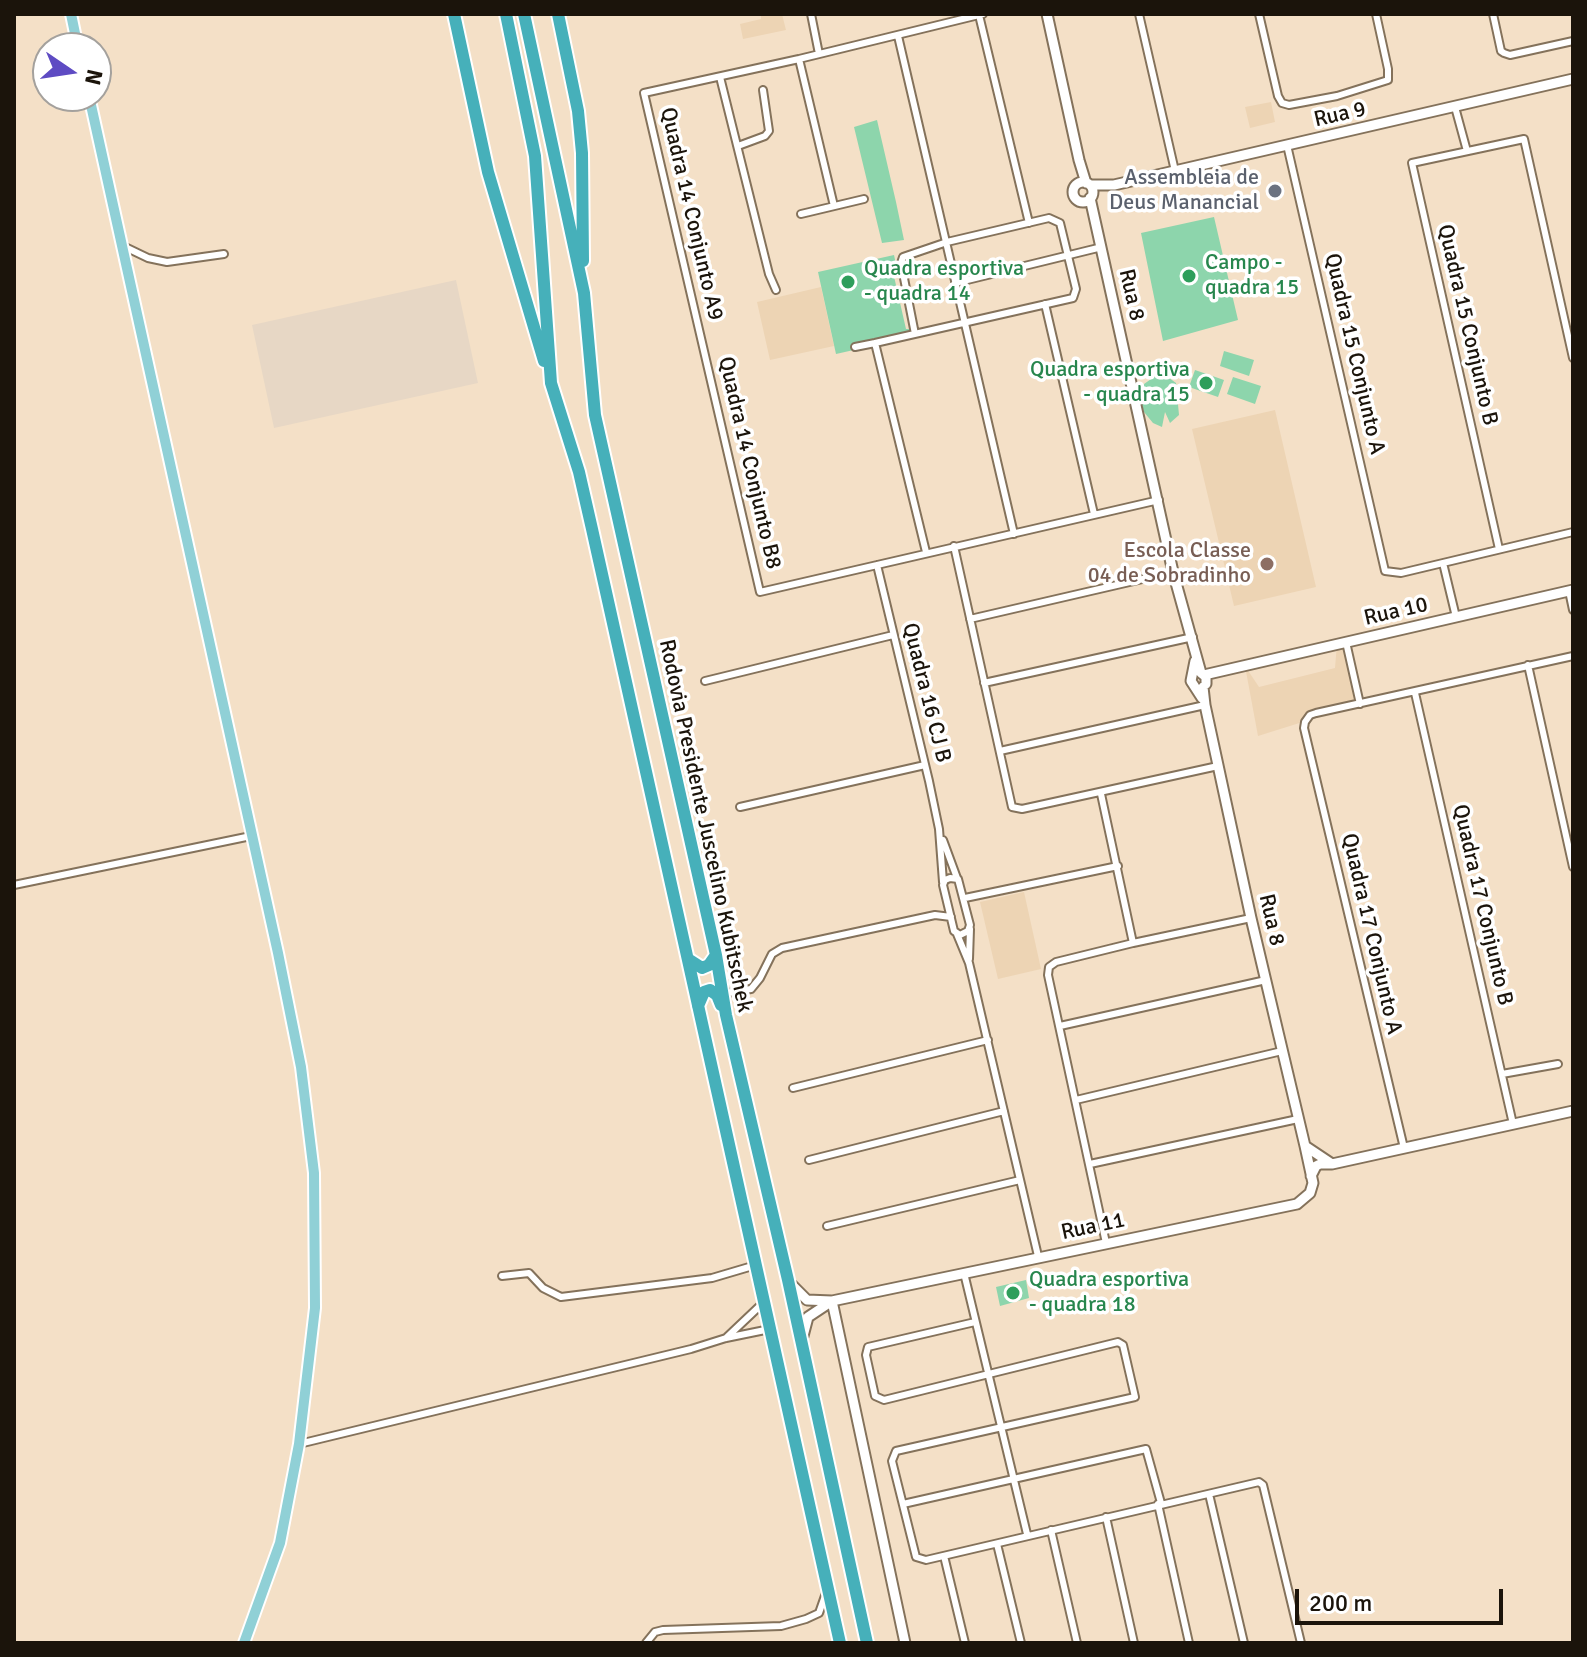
<!DOCTYPE html>
<html>
<head>
<meta charset="utf-8">
<style>
	body { margin:0 }
	#map { position:relative; width:1587px; height:1657px; overflow:hidden; background:#f4e0c7; font-family:Signika,sans-serif }
	canvas { display:block }
	.frame { position:absolute; inset:0; border:16px solid #1b140b; pointer-events:none }
	.north { position:absolute; left:32px; top:32px; width:80px; height:80px; box-sizing:border-box; background:#fff; border:2px solid #a4a19d; border-radius:50%; rotate:103deg; font-size:22px; font-weight:700; line-height:32px; text-align:center; color:#1b140b }
	.north::after { content:''; display:block; margin:auto; width:28px; height:36px; background:#5e4bc3; clip-path:polygon(50% 0,100% 100%,50% 72%,0 100%) }
	.scale { position:absolute; left:1295px; top:1589px; width:208px; height:36px; box-sizing:border-box; border:4px solid #1b140b; border-top:0; padding-left:10px; font-size:24px; line-height:28px; white-space:nowrap; color:#1b140b; -webkit-text-stroke:6px #fff; paint-order:stroke }
</style>
</head>
<body>
<div id="map">
<canvas width="1587" height="1657"></canvas>
<div class="frame"></div>
<div class="north">N</div>
<div class="scale">200 m</div>
</div>
<script>
const context = document.querySelector('canvas').getContext('2d');
context.lineJoin = 'round';
function fill(path, color) { context.fillStyle = color; context.fill(path, 'evenodd'); }
const toPath = rows => new Path2D(rows.map(r => 'M' + r).join(''));
function stroke(path, color, width, dash) { context.strokeStyle = color; context.lineWidth = width; context.lineCap = dash ? 'butt' : 'round'; context.setLineDash(dash || []); context.stroke(path); }
function label(font, color, halo, rows, align = 'center') {
  context.font = font + ' Signika,sans-serif'; context.lineWidth = 7; context.setLineDash([]); context.textBaseline = 'middle'; context.strokeStyle = halo; context.fillStyle = color; for (const [text, x, y, turn = 0] of rows) {
    context.save(); context.translate(x, y); context.rotate((+turn || 0) * Math.PI / 180); context.textAlign = isNaN(turn) ? turn : align; if (halo) context.strokeText(text, 0, 0); context.fillText(text, 0, 0); context.restore();
  }
}
const built = toPath([
	[761,14,782,14,786,30,743,39,740,24,761,19],
	[1271,102,1275,122,1250,128,1245,107],
	[821,287,834,346,770,360,757,302],
	[1275,410,1316,587,1234,606,1192,429],
	[1346,642,1360,704,1258,736,1245,666,1259,687,1335,668,1337,644],
	[1024,892,1041,969,998,979,980,902]
]);
const industrial = toPath([
	[456,280,478,383,274,428,252,325]
]);
const green = toPath([
	[877,120,896,202,904,240,882,243,854,127],
	[1214,217,1238,320,1163,341,1141,233],
	[894,255,897,269,893,272,906,329,911,329,913,333,907,338,836,354,818,272],
	[1224,351,1254,360,1249,376,1220,366],
	[1195,370,1224,380,1218,397,1189,387],
	[1161,372,1176,383,1179,415,1170,423,1165,412,1162,427,1153,423,1144,412,1140,399,1144,384],
	[1233,377,1261,386,1255,404,1227,394],
	[1026,1280,1029,1298,1000,1306,996,1287]
]);
const street = toPath([
	[811,14,819,54],
	[983,14,799,59,644,93,760,592,1159,500],
	[1139,14,1175,171],
	[1259,14,1278,96,1282,103,1289,105,1337,96,1388,80,1388,69,1376,14],
	[1493,14,1501,51,1504,53,1510,55,1573,41],
	[979,15,1029,223],
	[898,36,1014,534],
	[799,59,834,206],
	[720,77,769,274,776,290],
	[1455,107,1467,151],
	[1287,145,1385,571,1401,573,1573,532],
	[738,146,765,136,769,131,763,90],
	[801,214,864,199],
	[123,246,148,258,167,262,224,254],
	[955,283,1102,247],
	[1045,304,1094,514],
	[875,343,926,552],
	[855,347,875,343,1073,298,1076,289,1060,223,1049,218,947,242,903,257,901,263,915,334],
	[954,546,1012,807,1022,809,1218,766],
	[1499,549,1412,163,1524,139,1573,358],
	[1443,563,1456,617],
	[877,565,929,781,939,829,943,882],
	[1569,591,1573,610],
	[970,619,1173,572],
	[1346,642,1360,704],
	[1528,665,1573,867],
	[705,681,893,635],
	[984,683,1193,637],
	[1415,693,1513,1124],
	[1000,751,1205,705],
	[1101,794,1133,943],
	[740,807,925,765],
	[943,840,957,878],
	[950,878,958,879,970,925,968,931,960,935,954,931,943,885,945,880,950,878],
	[14,885,251,836],
	[965,898,1118,866],
	[957,934,969,963,1038,1256],
	[969,959,970,929],
	[722,994,751,989,760,978,772,954,782,948,935,915,951,917],
	[1060,1026,1266,980],
	[1502,1074,1558,1064],
	[793,1088,988,1040],
	[1076,1100,1282,1051],
	[1404,1148,1304,728,1305,722,1310,715,1316,713,1573,656],
	[809,1160,1004,1111],
	[1090,1164,1298,1119],
	[827,1226,1020,1180],
	[1106,1243,1048,975,1049,967,1056,962,1133,943,1251,918],
	[964,1273,1027,1534],
	[502,1276,529,1273,543,1288,561,1297,712,1278,756,1265],
	[975,1322,868,1347,866,1355,875,1396,884,1400,1118,1342,1123,1345,1135,1397,896,1451,892,1461,916,1557,926,1560,1259,1482,1263,1485,1301,1643],
	[726,1338,764,1302],
	[299,1444,691,1349,726,1338,770,1329],
	[1209,1494,1244,1643],
	[903,1504,1146,1449,1161,1503],
	[1158,1504,1189,1643],
	[1106,1517,1134,1643],
	[1051,1530,1077,1643],
	[997,1544,1021,1643],
	[944,1556,965,1643],
	[646,1643,655,1632,663,1630,781,1626,806,1619,819,1613,826,1593]
]);
const secondary = toPath([
	[1047,14,1079,160,1086,183],
	'1073 192a10 10 0 1 1 20 0a10 10 0 1 1-20 0Z',
	[1090,185,1114,185,1573,79],
	[1090,198,1173,572,1201,673,1206,677,1206,684],
	[1195,661,1191,681,1202,698],
	[1204,675,1573,590],
	[1305,1146,1332,1164],
	[1311,1176,1316,1166,1320,1164,1332,1164,1573,1111],
	[790,1283,807,1300,832,1301,1297,1204,1310,1193,1313,1183,1305,1146,1251,918,1205,705,1203,687],
	[832,1301,905,1643],
	[803,1336,808,1317,829,1303]
]);
const primary = toPath([
	[71,14,78,48],
	[89,96,278,953,301,1067,314,1173,315,1308,299,1444,280,1543,244,1643]
]);
const highway = toPath([
	[454,14,488,172,544,361],
	[506,14,535,156,551,383,579,472,592,529,840,1643],
	[524,14,584,293,595,415,716,955,726,1015,788,1280,867,1643],
	[558,14,578,111,582,153,583,261],
	[688,959,702,968,709,965,716,955],
	[698,1006,704,992,710,990,717,995,721,1005]
]);
const markers = [
	[1275,191,8,"#6b7280"],
	[1189,276,8,"#2e9e5b"],
	[848,282,8,"#2e9e5b"],
	[1206,383,8,"#2e9e5b"],
	[1267,564,8,"#8d6e63"],
	[1013,1293,8,"#2e9e5b"]
];
const streetNames = [
	["Rua 9",1340,115,-13],
	["Quadra 14 Conjunto A9",691,214,77],
	["Rua 8",1131,295,77],
	["Quadra 15 Conjunto B",1467,325,77],
	["Quadra 15 Conjunto A",1354,354,77],
	["Quadra 14 Conjunto B8",749,463,77],
	["Rua 10",1396,612,-13],
	["Quadra 16 CJ B",926,693,76],
	["Rodovia Presidente Juscelino Kubitschek",705,826,78],
	["Quadra 17 Conjunto B",1482,905,77],
	["Rua 8",1271,920,77],
	["Quadra 17 Conjunto A",1371,934,77],
	["Rua 11",1093,1227,-12]
];
const worshipNames = [
	["Assembleia de",1259,178],
	["Deus Manancial",1259,203]
];
const leisureNames = [
	["Campo -",1205,263],
	["quadra 15",1205,288],
	["Quadra esportiva",864,269],
	["- quadra 14",864,294],
	["Quadra esportiva",1190,370,"right"],
	["- quadra 15",1190,395,"right"],
	["Quadra esportiva",1029,1280],
	["- quadra 18",1029,1305]
];
const educationNames = [
	["Escola Classe",1251,551],
	["04 de Sobradinho",1251,576]
];
fill(built, '#edd4b4');
fill(industrial, '#e7d7c5');
fill(green, '#8dd5ac');
stroke(street, '#84725b', 10);
stroke(secondary, '#84725b', 13);
stroke(primary, '#fff', 14);
stroke(highway, '#fff', 16);
stroke(street, '#fff', 6);
stroke(secondary, '#fff', 9);
stroke(primary, '#90d0d6', 10);
stroke(highway, '#46b0ba', 12);
for (const [x, y, r, color] of markers) { const dot = new Path2D(); dot.arc(x, y, r, 0, 2 * Math.PI); context.fillStyle = color; context.fill(dot); stroke(dot, '#fff', 3); }
label('22px', '#1b140b', '#fff', streetNames);
label('22px', '#5b616d', '#fff', worshipNames, 'right');
label('22px', '#27864d', '#fff', leisureNames, 'left');
label('22px', '#785e54', '#fff', educationNames, 'right');
</script>
</body>
</html>
